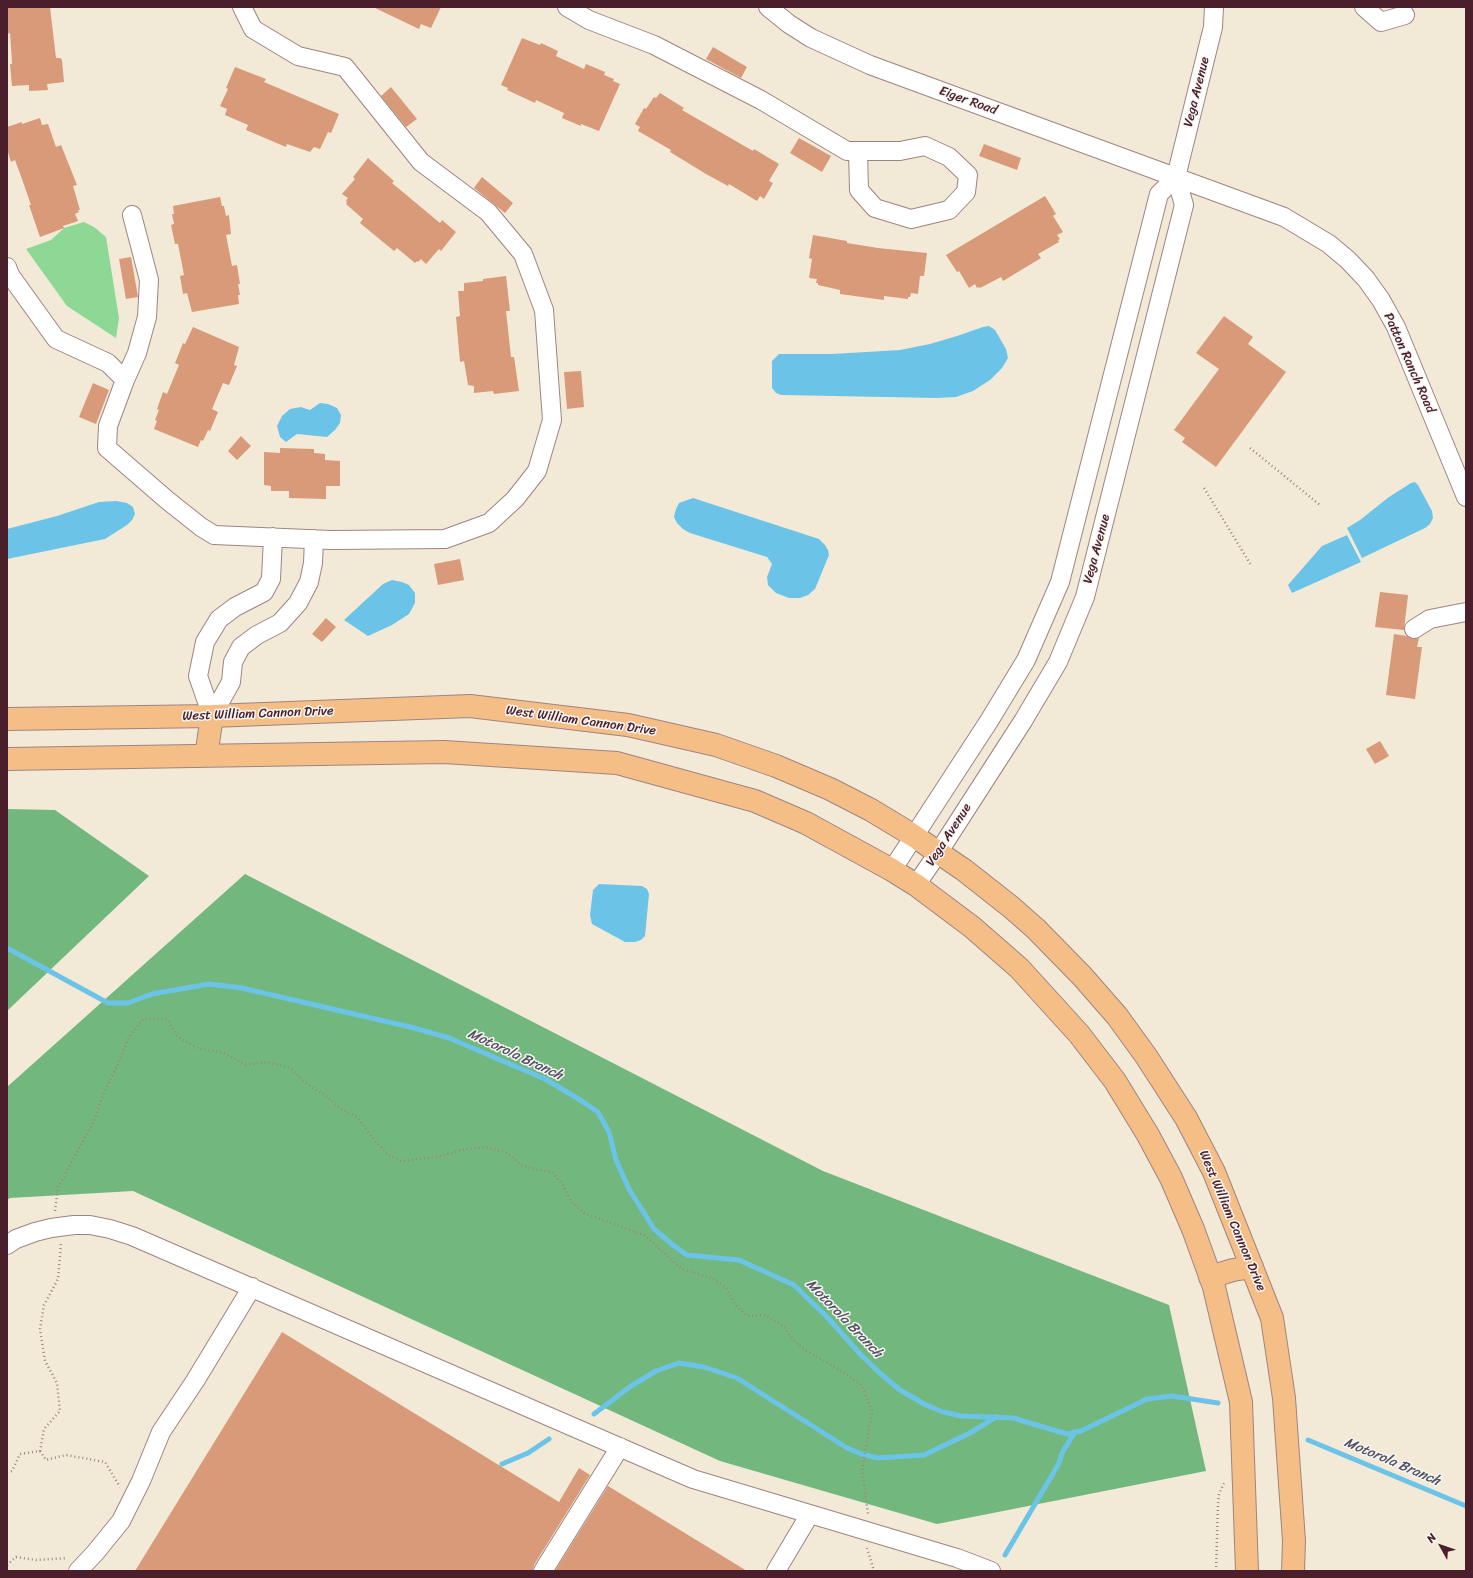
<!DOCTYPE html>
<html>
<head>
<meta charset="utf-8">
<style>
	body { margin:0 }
	#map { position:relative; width:1473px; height:1578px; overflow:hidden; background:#f2ead7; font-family:Sriracha,sans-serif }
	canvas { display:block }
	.frame { position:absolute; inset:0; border:8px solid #4a1f2b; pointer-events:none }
	.north { position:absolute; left:1421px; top:1526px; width:40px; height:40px; -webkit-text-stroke:3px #f6f6f2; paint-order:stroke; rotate:310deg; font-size:11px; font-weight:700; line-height:16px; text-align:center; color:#4a1f2b }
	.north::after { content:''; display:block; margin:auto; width:14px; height:18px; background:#4a1f2b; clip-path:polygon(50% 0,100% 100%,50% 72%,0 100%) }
</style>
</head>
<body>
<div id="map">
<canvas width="1473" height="1578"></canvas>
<div class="frame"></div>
<div class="north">N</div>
</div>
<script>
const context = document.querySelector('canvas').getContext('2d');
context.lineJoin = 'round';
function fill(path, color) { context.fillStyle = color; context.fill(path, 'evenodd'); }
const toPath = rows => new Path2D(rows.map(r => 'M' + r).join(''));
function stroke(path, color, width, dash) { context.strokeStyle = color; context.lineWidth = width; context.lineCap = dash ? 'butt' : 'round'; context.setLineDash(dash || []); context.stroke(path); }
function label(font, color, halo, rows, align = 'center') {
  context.font = font + ' Sriracha,sans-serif'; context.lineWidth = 3; context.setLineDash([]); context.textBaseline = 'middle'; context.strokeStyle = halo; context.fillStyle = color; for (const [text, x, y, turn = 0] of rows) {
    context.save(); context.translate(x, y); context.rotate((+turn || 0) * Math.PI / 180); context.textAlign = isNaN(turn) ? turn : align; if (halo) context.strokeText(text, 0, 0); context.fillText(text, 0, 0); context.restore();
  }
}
const green = toPath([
	[84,222,94,227,106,237,119,318,116,338,67,306,26,249,51,240,64,228]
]);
const forest = toPath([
	[7,809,55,810,149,876,7,1011],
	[245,874,823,1171,1169,1305,1206,1471,937,1524,720,1461,133,1191,10,1198,7,1200,7,1087]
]);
const water = toPath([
	[989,326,995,330,1006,349,1008,358,1002,368,990,380,973,391,956,397,937,398,781,395,776,393,772,388,772,361,779,354,832,354,900,350,930,344,957,336,983,327],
	[320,403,328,404,337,408,341,415,340,423,335,430,327,437,297,434,286,442,280,437,277,426,282,416,290,409,301,407,310,410],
	[1415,482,1418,485,1432,511,1433,518,1430,524,1425,528,1362,558,1347,528,1360,520,1389,497,1411,483],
	[693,498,819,539,825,545,828,550,829,555,815,589,808,595,800,598,789,598,776,593,768,585,767,577,772,564,767,557,690,533,683,529,677,523,674,517,676,509,679,503],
	[116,501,127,503,133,507,135,514,132,520,127,525,105,539,7,559,7,529,57,516,99,502],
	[1347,535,1361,562,1292,593,1288,585,1322,546],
	[392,580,402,582,409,585,415,593,415,603,409,614,392,625,368,636,344,620,383,584],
	[599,884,642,886,647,889,649,894,645,936,641,940,635,942,625,942,592,924,590,915,593,890]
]);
const stream = toPath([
	[7,948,108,1003,128,1003,152,994,209,984,242,988,414,1028,449,1038,545,1079,577,1098,598,1112,609,1132,616,1160,629,1189,654,1229,673,1245,687,1255,739,1260,794,1285,828,1318,861,1355,882,1375,900,1390,926,1405,943,1412,961,1416,1013,1418,1067,1434,1081,1431,1147,1399,1172,1396,1218,1403],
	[594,1414,631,1386,656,1371,679,1363,704,1367,737,1378,847,1448,861,1454,878,1458,924,1455,970,1433,996,1417],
	[1308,1440,1466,1506],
	[502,1464,528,1453,549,1439],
	[1005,1555,1058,1465,1063,1451,1075,1432]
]);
const building = toPath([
	[7,7,50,7,56,58,60,58,62,60,64,82,47,84,48,90,29,91,29,85,12,86,10,64,12,64,12,62,10,33,7,34],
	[373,7,441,7,431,28,421,24,419,29],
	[522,38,540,45,541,43,558,51,556,56,584,69,586,64,605,72,604,75,614,79,613,81,620,84,599,131,581,124,581,126,562,118,564,113,536,100,535,103,507,90,508,88,501,85],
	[713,47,747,67,741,78,706,59],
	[235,67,266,79,264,82,339,114,331,133,328,132,320,149,314,147,310,152,287,144,286,147,246,130,248,125,225,115,227,109,220,106,228,89,226,88],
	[391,87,417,119,406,127,381,96],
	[660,93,684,108,682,110,753,151,754,149,779,164,769,181,773,183,764,199,760,196,757,201,729,184,728,186,706,174,670,152,671,150,638,131,640,127,635,124,644,108,646,109,654,97,656,98],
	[40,118,42,125,48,124,56,147,61,145,77,185,73,186,80,210,78,210,79,212,75,214,78,221,63,226,64,228,40,237,29,205,31,205,22,179,15,160,11,162,7,149,7,127,22,122,22,124],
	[799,138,831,156,822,172,790,153],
	[984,144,1021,158,1017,170,979,156],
	[368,158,394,181,392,183,440,223,442,220,456,232,441,251,439,249,426,264,421,259,418,262,417,261,415,263,397,248,394,251,360,223,363,219,346,204,347,203,346,201,348,198,342,194,355,179,353,177],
	[482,177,513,203,505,213,474,188],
	[1045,196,1056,214,1053,216,1063,232,1057,235,1060,239,1058,240,1059,242,1038,254,1041,258,1003,281,1001,277,980,288,979,287,977,288,975,284,969,288,959,271,957,272,946,255],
	[220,197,222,206,224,206,226,216,229,215,231,234,226,235,232,266,237,265,240,284,238,284,240,295,238,295,239,304,192,312,187,293,183,294,180,276,184,275,178,244,175,244,171,225,174,224,172,214,174,214,173,206],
	[813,235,847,241,847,243,878,248,927,253,924,276,920,276,918,294,911,293,910,297,908,297,908,299,884,296,884,300,840,294,840,290,818,285,818,283,816,283,817,279,809,278,812,259,809,258],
	[131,257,138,297,126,299,119,259],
	[506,276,510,311,506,311,511,357,514,357,519,391,494,394,493,391,474,393,474,386,468,385,464,361,460,362,456,317,460,316,458,291,464,291,464,283,483,281,483,279],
	[1224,316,1253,337,1248,344,1286,372,1216,467,1182,442,1185,438,1174,430,1219,369,1196,353],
	[193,327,239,347,234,365,237,366,229,385,223,383,212,409,218,412,210,431,208,430,203,441,201,440,198,447,154,429,157,421,155,420,159,410,157,409,163,392,167,394,179,365,175,363,183,343,185,344],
	[581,371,584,407,567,409,564,372],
	[93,383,109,390,96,424,79,417],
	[241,436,251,446,237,460,228,451],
	[280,448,314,449,314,453,325,454,325,460,340,461,340,486,326,486,326,499,289,498,289,491,271,491,271,486,264,485,264,452,280,453],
	[460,559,464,580,438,585,434,564],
	[1380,592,1408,595,1404,630,1375,627],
	[326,618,336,627,322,642,312,634],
	[1394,634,1407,636,1414,639,1419,638,1417,647,1422,647,1415,699,1386,695],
	[1380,741,1389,756,1375,764,1366,749],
	[282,1332,559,1502,579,1468,590,1475,534,1565,533,1571,135,1571],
	[608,1486,747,1571,555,1571]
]);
const path = toPath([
	[1250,448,1320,505],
	[1204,488,1251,565],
	[55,1211,58,1187,93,1123,103,1095,119,1062,129,1037,143,1019,167,1019,178,1037,199,1049,222,1052,246,1065,268,1062,290,1068,308,1085,324,1094,340,1108,357,1117,371,1136,387,1154,401,1161,442,1156,461,1150,485,1147,507,1153,521,1165,538,1170,552,1172,563,1185,571,1201,584,1213,644,1235,682,1269,712,1278,726,1288,736,1306,747,1316,765,1315,783,1326,793,1340,805,1350,840,1370,861,1385,872,1410,862,1470,868,1514],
	[40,1451,46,1460,66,1455,105,1462,120,1487],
	[7,1472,12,1471,20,1454,40,1451,44,1429,60,1411,57,1383,45,1361,40,1329,44,1305,58,1279,61,1243],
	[867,1548,874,1571],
	[7,1565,16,1557,36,1560,67,1558],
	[1216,1571,1218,1503,1219,1494,1224,1483]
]);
const minor = toPath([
	[567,7,589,20,654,45,761,100,847,151,900,151,925,146,949,157,968,175,966,192,949,210,911,219,875,208,859,190,858,151],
	[768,7,789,24,811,38,870,65,1284,217,1329,244,1348,260,1366,279,1381,300,1396,327,1466,497],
	[1364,7,1381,22,1405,15],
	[132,215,149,280,147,317,137,353,125,380,108,426,107,448,167,500,201,527,214,535,331,540,445,539,489,523,515,499,537,471,552,420,544,310,523,254,488,212,421,162,345,67,298,56,253,29,242,7],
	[7,267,10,275,56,339,108,363,125,380],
	[1414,629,1430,619,1466,612],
	[212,716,231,682,233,662,241,647,257,635,280,623,298,603,309,582,313,563,314,539],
	[212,716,198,676,205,642,219,619,235,607,264,592,271,579,273,537],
	[892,870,989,721,1026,660,1060,582,1159,194,1176,177,1213,27,1214,7],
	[916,885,938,853,1023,721,1058,662,1085,597,1184,205,1176,177],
	[7,1245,16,1239,35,1232,51,1228,74,1225,90,1225,110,1229,132,1236,693,1479,957,1558,991,1571],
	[78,1571,95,1553,121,1521,141,1481,161,1432,195,1381,252,1287],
	[543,1571,620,1447],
	[776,1571,810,1514]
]);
const major = toPath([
	[7,719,212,716,470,706,628,725,716,745,776,766,830,789,871,810,914,836,964,870,1011,907,1036,929,1082,976,1117,1016,1146,1056,1186,1118,1214,1172,1272,1318,1284,1398,1294,1541,1293,1571],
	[206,756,212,716],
	[7,759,444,752,617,763,755,801,806,823,892,870,916,885,972,927,1019,968,1079,1034,1115,1081,1148,1135,1171,1178,1193,1229,1214,1287,1241,1402,1247,1571],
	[1210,1277,1233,1270,1252,1267]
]);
const streetNames = [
	["Vega Avenue",1197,92,-76],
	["Eiger Road",968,101,20],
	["Patton Ranch Road",1409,363,66],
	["Vega Avenue",1097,549,-75],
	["West William Cannon Drive",258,714,-2],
	["West William Cannon Drive",581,721,8],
	["Vega Avenue",949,835,-57],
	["West William Cannon Drive",1232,1221,67]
];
const waterNames = [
	["Motorola Branch",515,1055,25],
	["Motorola Branch",844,1319,46],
	["Motorola Branch",1392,1462,23]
];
fill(green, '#8dd894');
fill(forest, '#72b87e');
fill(water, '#6bc4e8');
stroke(stream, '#6bc4e8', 5);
fill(building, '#d89a79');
stroke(minor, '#9e8481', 20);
stroke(major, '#9e8481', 24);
stroke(path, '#9e8481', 2.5, [1, 3]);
stroke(minor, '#fff', 18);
stroke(major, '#f6be87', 22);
label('13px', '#4a1f2b', '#f6f6f2', streetNames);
label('italic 14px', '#545164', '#f6f6f2', waterNames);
</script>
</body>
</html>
